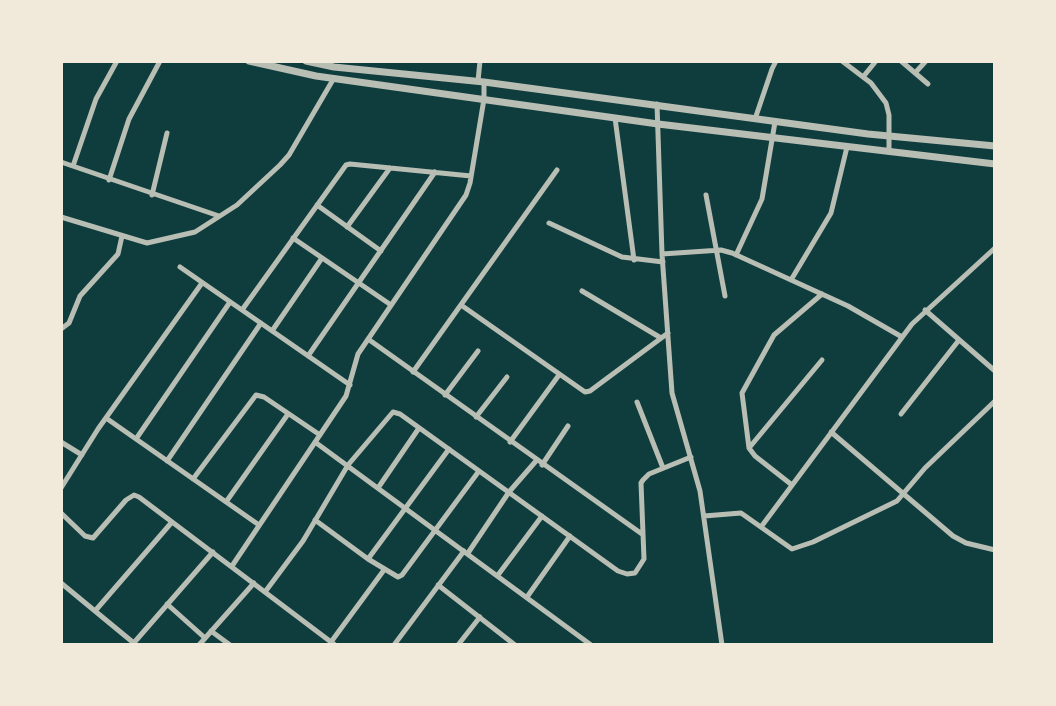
<!DOCTYPE html>
<html>
<head>
<meta charset="utf-8">
<style>
	body { margin:0 }
	#map { position:relative; width:1056px; height:706px; overflow:hidden; background:#0f3d3e; font-family:"Asap Condensed",sans-serif }
	canvas { display:block }
	.frame { position:absolute; inset:0; border:63px solid #f1e9da; pointer-events:none }
</style>
</head>
<body>
<div id="map">
<canvas width="1056" height="706"></canvas>
<div class="frame"></div>
</div>
<script>
const context = document.querySelector('canvas').getContext('2d');
context.lineJoin = 'round';
const toPath = rows => new Path2D(rows.map(r => 'M' + r).join(''));
function stroke(path, color, width, dash) { context.strokeStyle = color; context.lineWidth = width; context.lineCap = dash ? 'butt' : 'round'; context.setLineDash(dash || []); context.stroke(path); }
const minor = toPath([
	[842,61,871,83,886,103,889,115,889,152],
	[901,61,928,84],
	[61,62,61,61],
	[915,73,926,61],
	[863,77,876,61],
	[478,81,480,61],
	[657,104,662,254,672,393,700,491,722,645],
	[615,118,634,260],
	[755,119,772,69,776,61],
	[61,162,219,216],
	[73,166,96,99,117,61],
	[109,180,129,119,160,61],
	[152,195,167,133],
	[706,195,725,296],
	[317,205,381,251],
	[61,217,147,243,195,232,237,205,280,165,289,155,334,78],
	[549,223,622,257,663,262],
	[347,227,390,168],
	[293,238,391,305],
	[662,254,721,250,732,253,848,306,902,337],
	[736,255,762,199,775,122],
	[180,267,350,385],
	[791,280,831,213,847,147],
	[582,291,661,338],
	[461,305,585,392,590,391,668,333],
	[242,310,346,165,350,164,471,176],
	[925,310,995,371],
	[61,329,69,323,80,296,118,254,122,236],
	[272,331,322,258],
	[368,339,642,534],
	[308,356,435,172],
	[413,372,557,170],
	[445,395,478,351],
	[637,402,663,468],
	[901,414,959,340],
	[476,417,507,377],
	[106,418,259,525],
	[831,432,953,536,966,543,995,550],
	[136,439,230,302],
	[61,442,82,455],
	[315,442,591,645],
	[510,442,559,375],
	[749,448,822,360],
	[167,461,261,323],
	[542,465,568,426],
	[193,479,256,395,264,397,320,435],
	[792,485,755,456,749,448,742,393,774,335,822,294],
	[61,488,98,429,202,283],
	[378,488,419,428],
	[226,502,288,414],
	[61,513,85,536,93,538,126,500,134,495,139,497,335,645],
	[704,516,741,513,792,549,813,542,897,501,925,468,995,401],
	[315,520,368,559,398,577,402,575,479,471],
	[761,527,912,324,995,248],
	[468,553,509,492,536,461],
	[368,559,449,449],
	[232,566,346,396,358,354,466,195,470,183,484,99,484,82],
	[498,575,542,516],
	[61,583,135,644],
	[438,585,515,645],
	[265,592,303,541,348,465,393,412,400,414,618,571,627,574,635,573,644,559,641,483,643,480,649,474,691,457],
	[527,597,570,536],
	[167,604,205,638],
	[95,611,172,522],
	[211,631,230,645],
	[331,642,384,570],
	[132,645,213,552],
	[199,645,254,583],
	[394,645,464,551],
	[458,645,480,617]
]);
const tertiary = toPath([
	[249,61,316,76,658,124,995,164],
	[306,61,334,67,484,82,868,134,995,146]
]);
stroke(minor, '#b8beb3', 5);
stroke(tertiary, '#b8beb3', 7);
</script>
</body>
</html>
